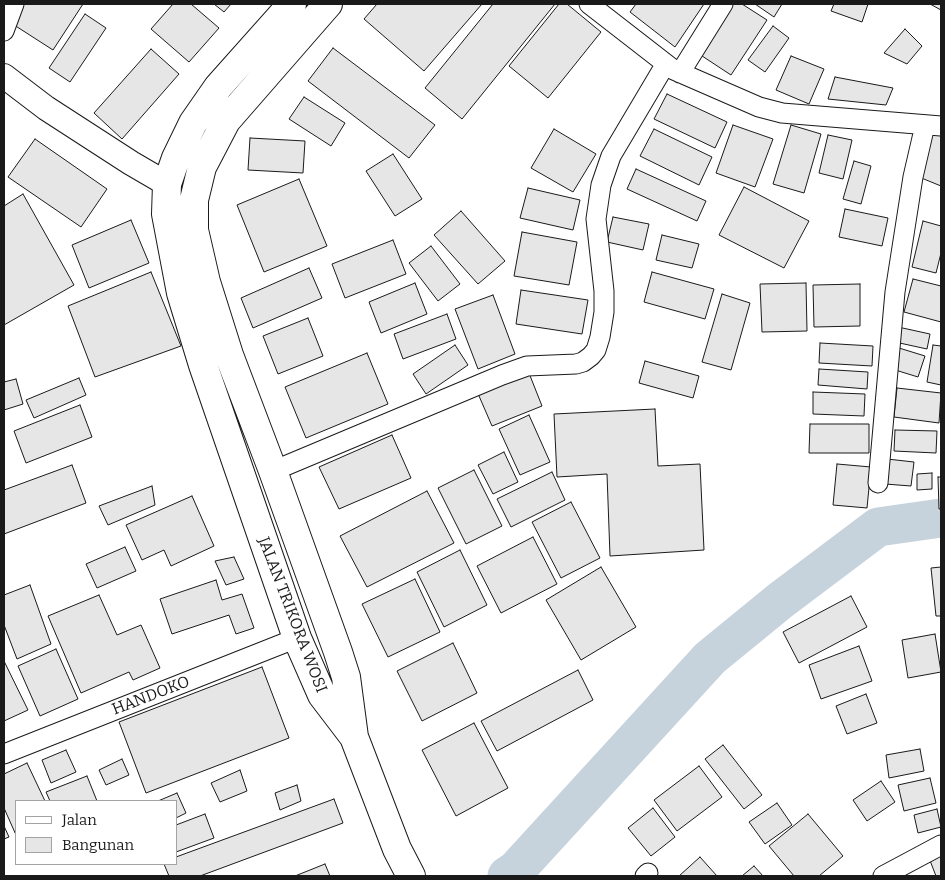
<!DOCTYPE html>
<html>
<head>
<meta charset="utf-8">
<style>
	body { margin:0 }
	#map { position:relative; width:945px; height:880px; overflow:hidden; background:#fff; font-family:Bitter,serif }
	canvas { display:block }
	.frame { position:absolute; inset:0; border:5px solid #1a1a1a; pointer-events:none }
	.legend { position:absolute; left:15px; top:800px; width:162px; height:65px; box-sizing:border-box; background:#fff; border:1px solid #a3a3a3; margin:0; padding:6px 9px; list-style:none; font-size:15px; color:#1a1a1a }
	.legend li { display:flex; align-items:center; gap:10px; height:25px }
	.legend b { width:25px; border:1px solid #a3a3a3 }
</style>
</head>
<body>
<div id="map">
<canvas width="945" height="880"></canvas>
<div class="frame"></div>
<ul class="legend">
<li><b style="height:6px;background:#fff"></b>Jalan</li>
<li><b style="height:14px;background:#e6e6e6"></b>Bangunan</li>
</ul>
</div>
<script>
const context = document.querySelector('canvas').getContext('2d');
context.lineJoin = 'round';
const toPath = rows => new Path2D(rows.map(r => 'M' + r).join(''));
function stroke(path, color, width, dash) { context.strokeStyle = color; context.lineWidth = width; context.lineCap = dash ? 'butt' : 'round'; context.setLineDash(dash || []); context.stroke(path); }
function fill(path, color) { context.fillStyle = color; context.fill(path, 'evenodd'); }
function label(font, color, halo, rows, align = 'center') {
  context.font = font + ' Bitter,serif'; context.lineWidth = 4; context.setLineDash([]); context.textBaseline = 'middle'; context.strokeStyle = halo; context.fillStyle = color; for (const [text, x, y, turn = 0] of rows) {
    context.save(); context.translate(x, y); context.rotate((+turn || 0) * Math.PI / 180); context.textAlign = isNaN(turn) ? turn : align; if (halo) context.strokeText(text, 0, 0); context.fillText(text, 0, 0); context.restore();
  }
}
const river = toPath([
	[507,876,516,870,710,658,781,600,878,527,941,518]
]);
const building = toPath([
	[24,4,83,4,53,50,11,23,24,4],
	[173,4,191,4,219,28,189,62,151,29,173,4],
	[214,4,231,4,224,12,214,4],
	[377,4,482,4,424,71,364,19,377,4],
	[493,4,555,4,462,119,425,88,493,4],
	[559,4,567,4,601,32,548,98,509,66,559,4],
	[636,4,704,4,675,47,630,12,636,4],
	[729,4,742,4,767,20,731,75,696,52,729,4],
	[755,4,782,4,774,17,755,4],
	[834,4,868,4,862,22,831,11,834,4],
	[930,4,941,4,941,10,930,4],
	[85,14,106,28,70,82,49,68,85,14],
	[773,26,789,38,765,72,748,60,773,26],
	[905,29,922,46,907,64,884,53,905,29],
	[333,48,435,125,409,158,308,81,333,48],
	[151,49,179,74,122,139,94,113,151,49],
	[791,56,824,69,809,104,776,90,791,56],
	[835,77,893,88,886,105,828,99,835,77],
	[667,94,727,122,715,148,654,119,667,94],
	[304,97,345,123,331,146,289,119,304,97],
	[733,125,773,139,755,187,716,173,733,125],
	[791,125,821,134,804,193,773,184,791,125],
	[554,129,596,154,573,192,531,168,554,129],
	[654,129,712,157,699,185,640,156,654,129],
	[929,130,941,134,941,186,914,175,929,130],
	[828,135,852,140,843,179,819,173,828,135],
	[250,138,305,141,303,173,248,170,250,138],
	[35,139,107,189,81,227,8,177,35,139],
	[393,154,422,199,395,216,366,171,393,154],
	[854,161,871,166,861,204,843,199,854,161],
	[636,169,706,201,697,221,627,189,636,169],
	[299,179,327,246,264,272,237,205,299,179],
	[744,187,809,221,784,268,719,235,744,187],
	[528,188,580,200,573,230,520,218,528,188],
	[23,194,74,285,4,325,4,206,23,194],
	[845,209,888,218,882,246,839,237,845,209],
	[461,211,505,261,478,284,434,235,461,211],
	[613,217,649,224,643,250,607,242,613,217],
	[131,220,149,263,89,288,72,245,131,220],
	[923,221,941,226,941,253,936,273,912,267,923,221],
	[522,232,577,242,569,285,514,276,522,232],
	[662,235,699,244,692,268,656,260,662,235],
	[393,240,406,274,345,298,332,264,393,240],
	[431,246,460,284,438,301,409,263,431,246],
	[309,268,322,298,253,328,241,298,309,268],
	[151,272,181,346,95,377,68,306,151,272],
	[652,272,714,289,705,319,644,302,652,272],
	[913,279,941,286,941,322,904,312,913,279],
	[415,283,427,314,381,333,369,302,415,283],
	[806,283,807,331,762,332,760,284,806,283],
	[860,284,860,326,814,327,813,285,860,284],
	[521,290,588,300,582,334,516,324,521,290],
	[722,294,750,303,731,370,702,362,722,294],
	[493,295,515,354,478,369,455,309,493,295],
	[447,314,456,339,403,359,394,334,447,314],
	[308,318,323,356,278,374,263,336,308,318],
	[898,327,930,334,927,349,895,342,898,327],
	[820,343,873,346,872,366,819,363,820,343],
	[455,345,468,365,426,394,413,374,455,345],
	[933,345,941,346,941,385,927,382,933,345],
	[899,348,925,356,918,377,892,369,899,348],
	[367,353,388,404,306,438,285,387,367,353],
	[645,361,699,376,693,398,639,383,645,361],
	[527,368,542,406,492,426,476,389,527,368],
	[819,369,868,372,867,389,818,385,819,369],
	[79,378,86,395,34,418,26,400,79,378],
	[16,379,23,404,4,410,4,382,16,379],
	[897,388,941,393,939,423,894,417,897,388],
	[813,392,865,394,864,416,813,414,813,392],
	[80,405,92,437,26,463,14,431,80,405],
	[655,409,658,466,700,464,704,550,610,556,607,474,557,477,554,414,655,409],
	[529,415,550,462,520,475,499,429,529,415],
	[810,424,869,424,869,453,809,453,810,424],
	[895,430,937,431,936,453,894,451,895,430],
	[392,435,411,478,339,509,319,467,392,435],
	[504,452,518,482,493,494,478,465,504,452],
	[887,459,914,462,911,486,885,484,887,459],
	[837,464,871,467,867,508,833,505,837,464],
	[72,465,86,503,4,534,4,490,72,465],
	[474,470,502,526,466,544,438,488,474,470],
	[552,472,565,500,511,527,497,499,552,472],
	[932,473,932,489,917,490,917,474,932,473],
	[938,477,941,477,941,509,939,509,938,477],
	[152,486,155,505,108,525,99,506,152,486],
	[427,491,454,543,367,587,340,536,427,491],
	[192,496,214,546,171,566,164,550,142,560,126,525,192,496],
	[571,502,600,558,561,578,532,522,571,502],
	[533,537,557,584,501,613,477,566,533,537],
	[125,547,136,571,97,588,86,564,125,547],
	[460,550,487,605,444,627,417,572,460,550],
	[234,557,244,579,226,585,215,561,234,557],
	[601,567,636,627,581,660,546,600,601,567],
	[941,567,941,616,936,616,931,568,941,567],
	[415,579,440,632,388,657,362,604,415,579],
	[216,580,222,600,242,594,254,628,236,634,229,615,172,634,160,599,216,580],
	[30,585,51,644,17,659,4,625,4,595,30,585],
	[99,595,117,635,141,625,160,668,133,680,129,672,81,693,48,616,99,595],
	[851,596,867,627,799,663,783,632,851,596],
	[935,634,941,672,908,678,902,640,935,634],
	[453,643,477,693,422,721,397,671,453,643],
	[859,646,872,681,821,699,809,665,859,646],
	[56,649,78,699,40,716,18,666,56,649],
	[4,661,28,710,4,721,4,661],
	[262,667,289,738,146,793,119,722,262,667],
	[578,670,593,700,497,751,481,721,578,670],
	[866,694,877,723,847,734,836,706,866,694],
	[474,723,508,788,456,816,422,750,474,723],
	[723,745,762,795,744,809,705,759,723,745],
	[920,749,924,771,889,778,886,755,920,749],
	[66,750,76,772,51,783,42,760,66,750],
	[122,759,129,775,106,785,99,770,122,759],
	[27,763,45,801,16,801,16,835,4,808,4,774,27,763],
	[699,766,722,797,677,831,654,800,699,766],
	[240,770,247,791,220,802,211,783,240,770],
	[87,776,97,801,50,801,46,792,87,776],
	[930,778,936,803,904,811,898,785,930,778],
	[881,781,895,802,867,821,853,800,881,781],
	[297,785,301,801,280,810,275,793,297,785],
	[177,793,186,813,176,818,176,801,158,801,177,793],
	[334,799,343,823,200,876,169,876,164,864,176,864,176,857,334,799],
	[777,803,792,825,765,844,749,822,777,803],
	[653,808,675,837,651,856,628,828,653,808],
	[937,809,941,827,918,833,914,815,937,809],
	[205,814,214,838,176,852,176,825,205,814],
	[808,814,843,856,819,876,794,876,769,846,808,814],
	[4,826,9,837,4,839,4,826],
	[941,853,941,876,936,876,929,858,941,853],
	[700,857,717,876,679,876,700,857],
	[325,864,330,876,295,876,325,864],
	[754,866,763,876,742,876,754,866]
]);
const minor = toPath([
	[589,4,674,70,759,107,782,113,941,126],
	[4,31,14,4],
	[680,73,723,4],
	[273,471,502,375,527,366,576,364,583,362,591,356,596,350,600,337,604,312,604,291,596,219,601,185,611,156,665,65],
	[878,483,895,292,913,177,925,125],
	[4,754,297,638],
	[645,876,648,873],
	[883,876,941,845]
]);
const tertiary = toPath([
	[4,76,46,108,131,163,167,184]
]);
const trunk = toPath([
	[292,4,218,87,193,123,176,158,167,184,166,214,181,293,203,365,297,638,322,695,354,737],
	[328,4,226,121,202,167,194,200,194,230,206,282,229,355,273,471,338,652,346,677,354,737,397,849,411,876]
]);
const streetNames = [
	["JALAN TRIKORA WOSI",292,615,69],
	["HANDOKO",151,696,-21]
];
stroke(river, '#c6d2dc', 39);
fill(building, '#e6e6e6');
stroke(building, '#1a1a1a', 1);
stroke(minor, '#1a1a1a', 21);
stroke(tertiary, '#1a1a1a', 26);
stroke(trunk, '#1a1a1a', 30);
stroke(minor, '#fff', 19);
stroke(tertiary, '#fff', 24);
stroke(trunk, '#fff', 28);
label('16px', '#1a1a1a', '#fff', streetNames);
</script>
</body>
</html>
